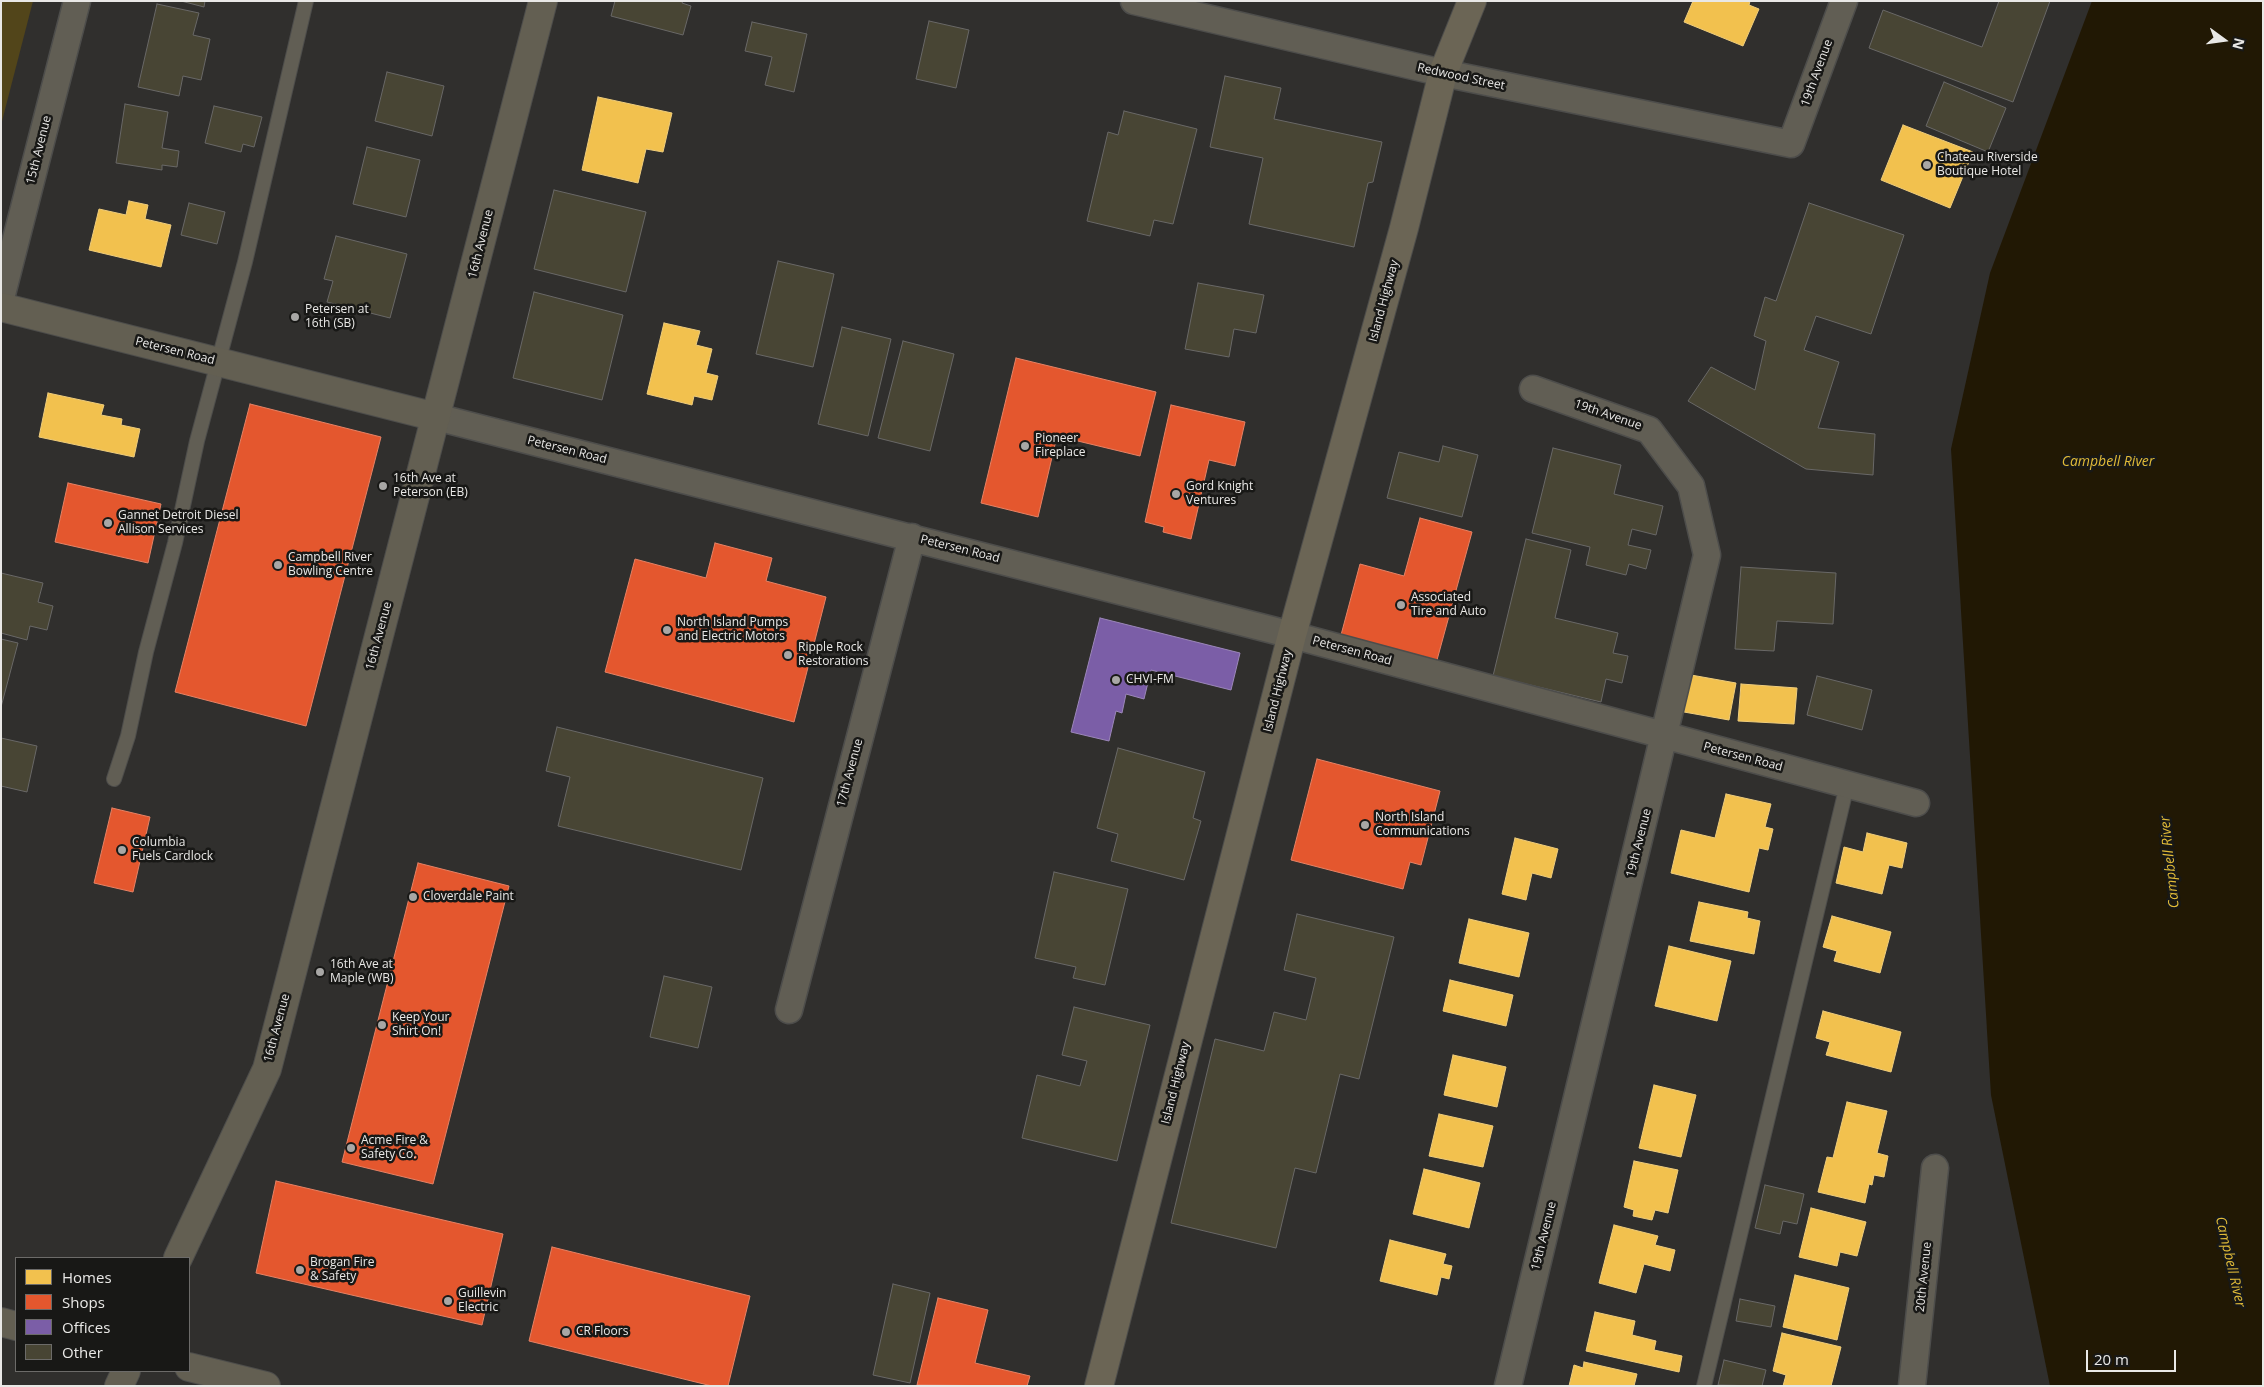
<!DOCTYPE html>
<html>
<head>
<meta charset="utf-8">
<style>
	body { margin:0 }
	#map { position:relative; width:2264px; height:1387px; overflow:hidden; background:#302f2d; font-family:"Open Sans",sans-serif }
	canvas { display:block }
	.frame { position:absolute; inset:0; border:2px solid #e9e8e6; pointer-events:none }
	.legend { position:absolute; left:15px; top:1257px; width:175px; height:115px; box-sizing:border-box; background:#181816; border:1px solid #6c6b69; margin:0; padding:6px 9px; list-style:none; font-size:15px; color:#e9e8e6 }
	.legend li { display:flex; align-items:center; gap:10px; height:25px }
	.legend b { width:25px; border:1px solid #6c6b69 }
	.north { position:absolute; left:2199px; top:15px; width:50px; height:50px; -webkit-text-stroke:4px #181816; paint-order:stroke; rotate:104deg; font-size:14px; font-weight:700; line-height:20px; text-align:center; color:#e9e8e6 }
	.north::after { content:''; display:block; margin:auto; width:18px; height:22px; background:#e9e8e6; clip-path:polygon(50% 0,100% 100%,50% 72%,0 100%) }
	.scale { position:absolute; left:2086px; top:1350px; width:90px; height:22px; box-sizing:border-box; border:2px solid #e9e8e6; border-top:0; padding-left:6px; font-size:15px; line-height:18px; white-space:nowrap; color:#e9e8e6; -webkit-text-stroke:4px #181816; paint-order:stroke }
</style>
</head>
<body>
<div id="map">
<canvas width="2264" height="1387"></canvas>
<div class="frame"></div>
<ul class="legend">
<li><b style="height:14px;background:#f2c14e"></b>Homes</li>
<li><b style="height:14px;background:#e4572e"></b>Shops</li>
<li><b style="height:14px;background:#7b5ea7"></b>Offices</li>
<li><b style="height:14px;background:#484534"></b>Other</li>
</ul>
<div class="north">N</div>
<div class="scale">20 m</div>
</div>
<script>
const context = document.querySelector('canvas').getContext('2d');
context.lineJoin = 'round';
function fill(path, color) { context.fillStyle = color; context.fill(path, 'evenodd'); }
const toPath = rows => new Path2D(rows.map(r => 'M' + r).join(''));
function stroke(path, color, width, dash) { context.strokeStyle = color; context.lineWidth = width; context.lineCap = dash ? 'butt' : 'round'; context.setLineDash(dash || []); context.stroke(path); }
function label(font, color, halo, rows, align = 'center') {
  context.font = font + ' "Open Sans",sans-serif'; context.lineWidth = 5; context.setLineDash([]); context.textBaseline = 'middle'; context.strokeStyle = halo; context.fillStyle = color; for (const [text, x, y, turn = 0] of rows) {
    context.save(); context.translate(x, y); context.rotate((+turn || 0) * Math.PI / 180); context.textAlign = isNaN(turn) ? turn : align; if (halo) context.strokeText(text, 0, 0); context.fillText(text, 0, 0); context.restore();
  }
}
const green = toPath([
	[1,1,33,1,1,125]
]);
const water = toPath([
	[2092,1,2263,1,2263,1386,2050,1386,1991,1095,1951,449,1990,273]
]);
const homes = toPath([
	[1693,1,1750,1,1749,5,1759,9,1743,46,1684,22,1693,1],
	[598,97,672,113,663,152,646,149,638,183,582,170,598,97],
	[1903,125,1973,152,1950,208,1881,180,1903,125],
	[129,201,148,205,145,219,171,225,161,267,89,250,99,209,126,215,129,201],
	[664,323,700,331,696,345,712,349,706,373,718,376,712,400,694,396,692,405,647,394,664,323],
	[48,393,104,405,101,415,122,419,121,425,140,429,134,457,39,437,48,393],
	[1691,675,1736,683,1729,720,1684,712,1691,675],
	[1741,684,1797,688,1794,724,1738,721,1741,684],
	[1726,794,1771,804,1765,827,1773,829,1768,850,1759,848,1749,892,1671,873,1681,830,1715,838,1726,794],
	[1867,833,1907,843,1902,868,1889,865,1882,894,1836,883,1844,847,1863,852,1867,833],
	[1515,838,1558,849,1551,878,1532,873,1526,900,1502,894,1515,838],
	[1699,902,1748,912,1747,918,1760,921,1754,954,1690,941,1699,902],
	[1832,916,1891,932,1880,973,1834,961,1837,951,1823,947,1832,916],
	[1469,919,1529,933,1519,977,1459,963,1469,919],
	[1669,946,1731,961,1717,1021,1655,1006,1669,946],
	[1450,980,1513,995,1506,1026,1443,1011,1450,980],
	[1823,1011,1901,1032,1891,1072,1826,1055,1830,1042,1816,1038,1823,1011],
	[1453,1055,1506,1067,1497,1107,1444,1095,1453,1055],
	[1654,1085,1696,1095,1681,1157,1639,1148,1654,1085],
	[1847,1102,1887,1111,1877,1153,1888,1156,1884,1177,1874,1175,1872,1185,1869,1184,1865,1203,1818,1192,1827,1157,1833,1158,1847,1102],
	[1439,1114,1493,1126,1483,1167,1429,1156,1439,1114],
	[1634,1161,1678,1170,1668,1213,1655,1210,1652,1220,1633,1216,1634,1210,1624,1207,1634,1161],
	[1424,1169,1480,1183,1469,1228,1413,1214,1424,1169],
	[1811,1208,1866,1222,1857,1256,1840,1252,1837,1266,1799,1257,1811,1208],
	[1614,1225,1658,1236,1655,1245,1675,1250,1670,1271,1644,1264,1636,1293,1599,1283,1614,1225],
	[1390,1240,1446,1254,1443,1264,1452,1266,1449,1279,1441,1277,1437,1295,1380,1281,1390,1240],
	[1795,1275,1849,1288,1837,1340,1783,1327,1795,1275],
	[1595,1312,1635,1321,1632,1335,1656,1341,1654,1350,1682,1356,1679,1372,1586,1351,1595,1312],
	[1782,1333,1841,1347,1831,1386,1783,1386,1786,1375,1773,1371,1782,1333],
	[1584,1362,1637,1374,1634,1386,1569,1386,1574,1365,1583,1368,1584,1362]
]);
const shops = toPath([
	[1016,358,1156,392,1140,456,1057,436,1038,517,981,503,1016,358],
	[250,404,381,437,306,726,175,692,250,404],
	[1171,405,1245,422,1235,466,1209,460,1191,539,1163,532,1164,527,1145,522,1171,405],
	[68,483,161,504,148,563,55,542,68,483],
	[1420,518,1472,532,1437,660,1341,635,1360,564,1404,576,1420,518],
	[715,543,772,558,766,581,826,597,794,722,605,672,635,559,706,578,715,543],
	[1317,759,1440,791,1421,865,1410,862,1403,889,1291,860,1317,759],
	[112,808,150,817,133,892,94,883,112,808],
	[418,863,509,886,433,1184,342,1162,418,863],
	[276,1181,503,1234,482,1325,256,1273,276,1181],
	[552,1247,750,1296,728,1386,712,1386,529,1341,552,1247],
	[938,1298,988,1310,975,1363,1030,1376,1027,1386,917,1385,938,1298]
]);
const offices = toPath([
	[1100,618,1240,653,1231,690,1151,670,1144,699,1126,694,1122,713,1116,711,1109,741,1071,732,1100,618]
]);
const building = toPath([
	[181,1,205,1,204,7,181,1],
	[615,1,683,1,682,3,691,6,683,35,611,16,615,1],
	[1999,1,2050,1,2013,102,1869,48,1883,10,1982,47,1999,1],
	[157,4,199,13,193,35,210,39,201,80,183,76,179,96,138,87,157,4],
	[929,21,969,30,956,88,916,79,929,21],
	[752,22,807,34,794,92,765,85,772,57,745,51,752,22],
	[387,72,444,86,432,136,375,121,387,72],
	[1225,76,1281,88,1274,119,1382,142,1373,182,1368,183,1354,247,1249,224,1263,158,1210,147,1225,76],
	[1944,82,2006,108,1988,152,1926,126,1944,82],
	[125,104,168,112,162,148,179,151,177,167,162,165,162,170,116,163,125,104],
	[214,106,262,117,254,147,243,144,241,152,205,143,214,106],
	[1124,111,1197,129,1173,224,1154,220,1150,236,1087,221,1108,132,1118,135,1124,111],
	[367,147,420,160,406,217,353,204,367,147],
	[554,190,646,212,626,292,534,269,554,190],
	[189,203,225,212,217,244,181,235,189,203],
	[1809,203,1904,235,1871,334,1816,316,1804,350,1839,362,1818,428,1875,434,1873,475,1806,469,1688,401,1711,367,1755,390,1766,341,1754,336,1765,297,1776,301,1809,203],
	[336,236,407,254,390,318,327,302,333,281,324,279,336,236],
	[778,261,834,274,813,367,756,354,778,261],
	[1198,283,1264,295,1256,333,1234,329,1229,357,1185,349,1198,283],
	[534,292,623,315,602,400,513,378,534,292],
	[842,327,891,339,868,436,818,424,842,327],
	[903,341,954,354,930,451,878,438,903,341],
	[1443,446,1478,455,1462,517,1387,498,1399,452,1439,462,1443,446],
	[1553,448,1621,465,1614,494,1663,506,1656,535,1632,529,1628,545,1651,550,1646,569,1629,564,1626,575,1586,565,1590,547,1532,533,1553,448],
	[1526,539,1571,550,1555,618,1618,633,1613,653,1628,656,1622,683,1606,679,1601,702,1493,676,1526,539],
	[1741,567,1836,573,1833,624,1777,621,1774,651,1735,649,1741,567],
	[1,573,43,583,38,602,53,606,47,630,30,626,27,640,1,633,1,573],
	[1,639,18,643,1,707,1,639],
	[1817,676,1872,690,1862,730,1807,715,1817,676],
	[557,727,763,778,741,870,558,826,570,777,546,771,557,727],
	[1,738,37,746,27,792,1,786,1,738],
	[1118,748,1205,772,1193,818,1201,821,1184,880,1111,861,1118,834,1097,828,1118,748],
	[1054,872,1128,889,1105,985,1073,978,1076,967,1035,958,1054,872],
	[1297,914,1394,937,1359,1079,1340,1074,1316,1173,1295,1168,1276,1248,1171,1223,1215,1039,1264,1051,1274,1012,1306,1020,1316,978,1284,970,1297,914],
	[664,976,712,987,698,1048,650,1037,664,976],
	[1074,1007,1150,1025,1117,1161,1022,1138,1037,1075,1080,1086,1087,1061,1062,1055,1074,1007],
	[1765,1185,1804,1194,1797,1224,1783,1221,1780,1234,1755,1228,1765,1185],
	[893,1284,930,1293,910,1383,873,1375,893,1284],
	[1740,1299,1775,1306,1771,1327,1736,1321,1740,1299],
	[1724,1360,1766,1370,1762,1386,1718,1385,1724,1360]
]);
const lane = toPath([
	[114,779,128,736,146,652,175,543,197,441,245,262,306,1],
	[1704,1386,1847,785]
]);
const street = toPath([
	[1134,1,1443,73,1791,144,1844,1],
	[1,298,77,1],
	[436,417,1292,635,1916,803],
	[789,1010,912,537],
	[1508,1386,1707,555,1691,486,1649,430,1533,389],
	[1912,1386,1935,1168]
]);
const secondary = toPath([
	[1,307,436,417],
	[178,1258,267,1069,543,1],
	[1,1322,16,1326],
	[189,1367,266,1386],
	[119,1386,126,1371]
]);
const primary = toPath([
	[1099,1386,1292,635,1404,228,1443,73,1472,1]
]);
const markers = [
	[1927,165,5,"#a8a7a5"],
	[295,317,5,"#a8a7a5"],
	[1025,446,5,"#a8a7a5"],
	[383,486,5,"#a8a7a5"],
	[1176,494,5,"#a8a7a5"],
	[108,523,5,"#a8a7a5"],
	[278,565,5,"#a8a7a5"],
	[1401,605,5,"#a8a7a5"],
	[667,630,5,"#a8a7a5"],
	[788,655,5,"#a8a7a5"],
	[1116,680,5,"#a8a7a5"],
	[1365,825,5,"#a8a7a5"],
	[122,850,5,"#a8a7a5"],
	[413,897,5,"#a8a7a5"],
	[320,972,5,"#a8a7a5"],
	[382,1025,5,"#a8a7a5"],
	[351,1148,5,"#a8a7a5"],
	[300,1270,5,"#a8a7a5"],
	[448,1301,5,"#a8a7a5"],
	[566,1332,5,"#a8a7a5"]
];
const streetNames = [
	["19th Avenue",1817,73,-70],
	["Redwood Street",1461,77,12],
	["15th Avenue",39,150,-76],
	["16th Avenue",481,244,-76],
	["Island Highway",1384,301,-75],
	["Petersen Road",175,351,14],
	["19th Avenue",1608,415,19],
	["Petersen Road",567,450,14],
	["Petersen Road",960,549,14],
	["16th Avenue",379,636,-75],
	["Petersen Road",1352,651,15],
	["Island Highway",1278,691,-76],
	["Petersen Road",1743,757,15],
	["17th Avenue",850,773,-75],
	["19th Avenue",1639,843,-76],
	["16th Avenue",277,1028,-75],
	["Island Highway",1176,1083,-76],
	["19th Avenue",1544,1236,-76],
	["20th Avenue",1924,1277,-84]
];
const poiNames = [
	["Chateau Riverside",1937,158],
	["Boutique Hotel",1937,172],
	["Petersen at",305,310],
	["16th (SB)",305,324],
	["Pioneer",1035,439],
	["Fireplace",1035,453],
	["16th Ave at",393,479],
	["Peterson (EB)",393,493],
	["Gord Knight",1186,487],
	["Ventures",1186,501],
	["Gannet Detroit Diesel",118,516],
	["Allison Services",118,530],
	["Campbell River",288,558],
	["Bowling Centre",288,572],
	["Associated",1411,598],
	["Tire and Auto",1411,612],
	["North Island Pumps",677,623],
	["and Electric Motors",677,637],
	["Ripple Rock",798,648],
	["Restorations",798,662],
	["CHVI-FM",1126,680],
	["North Island",1375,818],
	["Communications",1375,832],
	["Columbia",132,843],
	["Fuels Cardlock",132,857],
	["Cloverdale Paint",423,897],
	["16th Ave at",330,965],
	["Maple (WB)",330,979],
	["Keep Your",392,1018],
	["Shirt On!",392,1032],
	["Acme Fire &",361,1141],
	["Safety Co.",361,1155],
	["Brogan Fire",310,1263],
	["& Safety",310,1277],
	["Guillevin",458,1294],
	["Electric",458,1308],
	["CR Floors",576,1332]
];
const waterNames = [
	["Campbell River",2108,462],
	["Campbell River",2170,862,-96],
	["Campbell River",2230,1262,77]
];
fill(green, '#52451a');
fill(water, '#211804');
fill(homes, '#f2c14e');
stroke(homes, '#efcd7c', 1);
fill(shops, '#e4572e');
stroke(shops, '#e68265', 1);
fill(offices, '#7b5ea7');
stroke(offices, '#9c87ba', 1);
fill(building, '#484534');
stroke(building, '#696867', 1);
stroke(lane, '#4d4d4b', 16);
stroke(street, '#4d4d4b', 29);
stroke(secondary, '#4d4d4b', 30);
stroke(primary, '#4d4d4b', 30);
stroke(lane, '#615e54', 14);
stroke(street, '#615e54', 26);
stroke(secondary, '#635f52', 28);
stroke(primary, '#6b6555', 28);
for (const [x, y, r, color] of markers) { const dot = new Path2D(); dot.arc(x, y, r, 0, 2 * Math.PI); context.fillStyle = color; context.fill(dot); stroke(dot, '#181816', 2); }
label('12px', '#e9e8e6', '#181816', streetNames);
label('12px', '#e9e8e6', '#181816', poiNames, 'left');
label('italic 14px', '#e1bb38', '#181816', waterNames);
</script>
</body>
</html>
